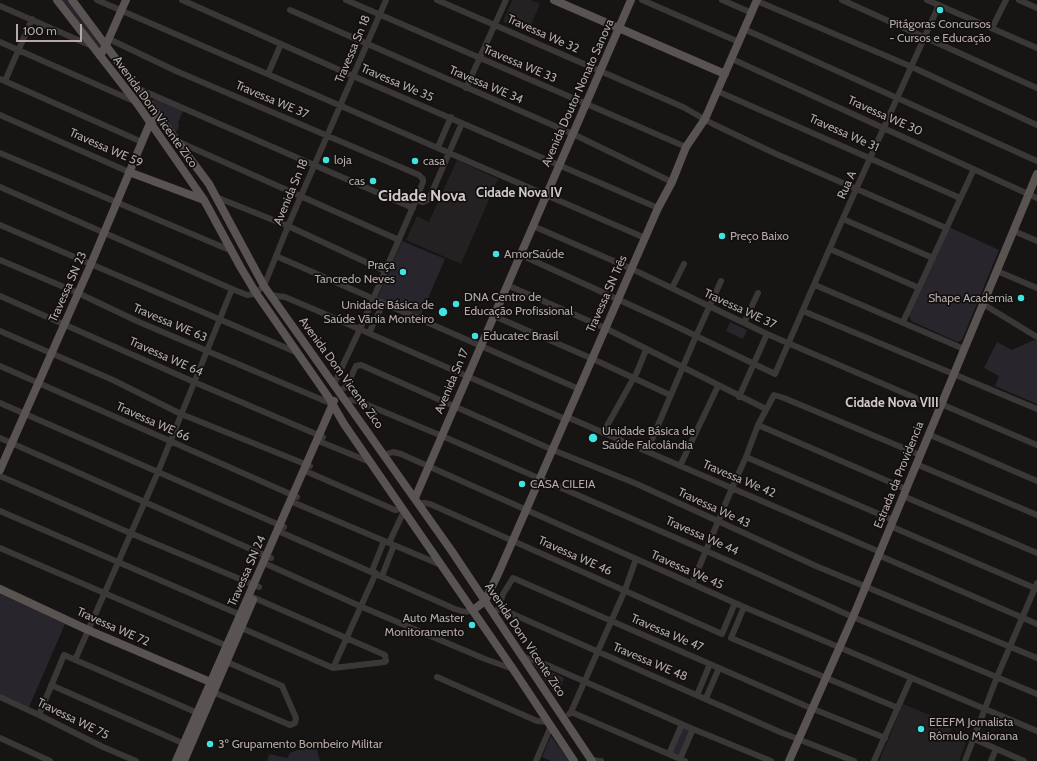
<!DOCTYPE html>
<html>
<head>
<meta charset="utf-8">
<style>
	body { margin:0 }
	#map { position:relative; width:1037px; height:761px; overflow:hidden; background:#161514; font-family:Cabin,sans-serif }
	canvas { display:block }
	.scale { position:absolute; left:16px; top:24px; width:66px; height:18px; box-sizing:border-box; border:2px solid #b5a8a7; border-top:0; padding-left:5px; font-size:12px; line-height:14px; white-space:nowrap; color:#b5a8a7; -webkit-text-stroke:3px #11100f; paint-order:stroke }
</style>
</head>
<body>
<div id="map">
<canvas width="1037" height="761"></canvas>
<div class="scale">100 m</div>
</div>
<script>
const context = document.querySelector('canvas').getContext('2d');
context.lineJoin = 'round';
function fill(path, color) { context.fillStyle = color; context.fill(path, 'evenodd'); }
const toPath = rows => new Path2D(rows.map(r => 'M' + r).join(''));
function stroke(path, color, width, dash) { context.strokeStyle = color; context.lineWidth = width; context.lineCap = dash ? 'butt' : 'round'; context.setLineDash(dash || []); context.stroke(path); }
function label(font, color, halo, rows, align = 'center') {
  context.font = font + ' Cabin,sans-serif'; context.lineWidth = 3.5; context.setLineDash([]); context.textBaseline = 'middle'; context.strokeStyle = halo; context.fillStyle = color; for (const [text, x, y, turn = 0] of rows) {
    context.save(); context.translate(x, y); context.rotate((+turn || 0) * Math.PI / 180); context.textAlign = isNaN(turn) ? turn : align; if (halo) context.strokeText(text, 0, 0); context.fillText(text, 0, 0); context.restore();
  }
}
const built = toPath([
	[512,0,531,0,540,4,528,32,503,22],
	[457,160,498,179,461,264,406,240,417,216,429,222],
	[903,704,952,724,949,735,966,742,959,761,879,761]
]);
const green = toPath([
	[62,0,67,0,102,48,100,49],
	[157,99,183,111,178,123,179,125,178,130,175,132,151,100],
	[949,227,999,250,962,340,958,342,911,321,909,315],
	[402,241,445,259,420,317,377,299],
	[730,322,747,330,743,339,726,331],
	[1034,340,1037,341,1037,404,995,386,999,376,984,368,997,342,1012,350],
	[0,594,65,624,29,707,0,694],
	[533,663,564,678,557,697],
	[683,727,690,730,678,756,672,753],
	[551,736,569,761,551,761,542,757],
	[315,743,320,761,267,761,269,754,287,758,290,753]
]);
const minor = toPath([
	[97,0,645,238],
	[182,0,353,76,658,208],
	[346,0,686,147],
	[437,0,683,107,713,124,774,153,946,228],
	[642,0,739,42],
	[722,0,752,13],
	[842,0,1037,88],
	[927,0,1037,48],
	[1019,0,1037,8],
	[757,1,912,67,1037,125],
	[0,6,92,46],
	[290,10,573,134,672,182],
	[992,28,1006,0],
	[744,29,1037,161],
	[109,39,176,71,419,175,423,179,423,182,416,200,360,329,334,384],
	[0,42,136,102],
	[732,59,1037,198],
	[268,74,281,44],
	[0,79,142,142],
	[5,81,32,19],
	[466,88,506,0],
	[139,89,413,208],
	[717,91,960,198],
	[0,115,129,172],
	[179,142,399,240],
	[438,147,451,117],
	[0,153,232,251],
	[0,187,232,289,247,295,254,294,264,286,288,226,386,0],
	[216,197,288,226,385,271],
	[416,200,423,202,429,199,462,123],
	[843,219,933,258],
	[0,225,298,353],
	[533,226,632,269,767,334,939,408],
	[1014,231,1037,241],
	[830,249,919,288],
	[521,255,661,319,775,374,840,225,939,5],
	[276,256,579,389],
	[0,260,78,293,139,322,332,404],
	[997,271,1037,288],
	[507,285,605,328,766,409],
	[815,285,964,349],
	[672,288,684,264],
	[270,295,285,297,318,311,565,419],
	[0,296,194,382,323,437],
	[983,304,1037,337],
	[803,311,1037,409],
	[494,316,593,359,670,395],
	[903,322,974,169],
	[744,323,758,293],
	[0,331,113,380,181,414,310,466],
	[369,333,383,304],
	[0,366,297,497],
	[339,391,346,387,356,366,361,365,553,450,637,484,816,566,1037,658],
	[739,397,767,334],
	[346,401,351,400,358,401,442,436,736,564,853,617,1037,694],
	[0,403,284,527],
	[941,404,1037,445],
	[567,417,880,552],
	[758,425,906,489],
	[603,433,637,372,646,350],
	[928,434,1037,481],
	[0,438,271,558],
	[316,440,370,462],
	[647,451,696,336,721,281],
	[384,455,393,452,401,454,744,607,1037,731],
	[746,457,893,520],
	[916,464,1037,515],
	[680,466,718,386],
	[303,470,395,510,397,510,402,508],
	[0,476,130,533,259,587],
	[903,496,1037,553],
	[290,501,441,565],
	[419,504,424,503,430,504,722,634,735,603],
	[0,511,243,616],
	[890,526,1037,589],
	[278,531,455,609,465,612,473,610],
	[389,543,404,511],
	[0,548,227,646],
	[878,555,1037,624],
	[264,563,362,607,485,659,513,669],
	[372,571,384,541],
	[382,576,394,545],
	[692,584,732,488,746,457,758,425,774,395,784,398,920,455],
	[744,607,731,638,898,708],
	[499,609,500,604,503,594,513,578,806,706,885,738],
	[495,611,499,609,508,612,780,732,854,761],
	[237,626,333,668,385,662,386,661,385,655,250,596],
	[521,656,547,665,693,729,771,761],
	[75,660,158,472,232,289],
	[333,668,376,573],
	[437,677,537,721,548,722],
	[51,685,187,745],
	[213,692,290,725,295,723,296,718,282,686,227,662],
	[697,695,710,664],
	[0,697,39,715,103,747,136,761],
	[706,698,719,668],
	[571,712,625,590,636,559],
	[569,714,571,712,578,715,685,761],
	[39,715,64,655,200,714],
	[0,738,50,761],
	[974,739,1024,761],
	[669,754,682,724],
	[680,759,693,729],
	[591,760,601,761],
	[536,761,551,726],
	[874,761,911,678],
	[965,761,997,677,1037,583],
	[991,761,996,749]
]);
const major = toPath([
	[57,0,136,102,204,200,241,268,256,293,329,398,344,424,513,669,574,761],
	[72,0,209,184,264,286,451,550,592,761],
	[554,0,725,74],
	[100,56,106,45,126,0],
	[129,172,204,200],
	[0,470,91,264,142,142,150,123,153,121],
	[415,498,631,0],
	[0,589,88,630,215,684],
	[473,610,485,601,499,572,658,208,672,182,686,147,705,119,757,0],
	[176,761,334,401],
	[184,761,253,600],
	[789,761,853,617,1037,174]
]);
const markers = [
	[940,10,4,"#40e3e1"],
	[326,160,4,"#40e3e1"],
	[415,161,4,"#40e3e1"],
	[373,181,4,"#40e3e1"],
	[722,236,4,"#40e3e1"],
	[496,254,4,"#40e3e1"],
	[403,272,4,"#40e3e1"],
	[1021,298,4,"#40e3e1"],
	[456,304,4,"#40e3e1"],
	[443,312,5,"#40e3e1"],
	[475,336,4,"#40e3e1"],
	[593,438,5,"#40e3e1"],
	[522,484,4,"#40e3e1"],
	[472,625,4,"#40e3e1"],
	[921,729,4,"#40e3e1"],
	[210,744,4,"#40e3e1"]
];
const poiNames = [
	["Pitágoras Concursos",940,24,"center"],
	["- Cursos e Educação",940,38,"center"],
	["loja",334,160],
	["casa",423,161],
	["cas",365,181,"right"],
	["Preço Baixo",730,236],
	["AmorSaúde",504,254],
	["Praça",395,265,"right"],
	["Tancredo Neves",395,279,"right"],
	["DNA Centro de",464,297],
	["Educação Profissional",464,311],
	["Shape Academia",1013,298,"right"],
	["Unidade Básica de",434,305,"right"],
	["Saúde Vãnia Monteiro",434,319,"right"],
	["Educatec Brasil",483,336],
	["Unidade Básica de",602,431],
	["Saúde Falcolândia",602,445],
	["CASA CILEIA",530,484],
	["Auto Master",464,618,"right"],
	["Monitoramento",464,632,"right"],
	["EEEFM Jornalista",929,722],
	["Rômulo Maiorana",929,736],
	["3º Grupamento Bombeiro Militar",218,744]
];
const streetNames = [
	["Travessa We 32",543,34,24],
	["Travessa Sn 18",353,49,-67],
	["Travessa WE 33",520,64,23],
	["Travessa We 35",397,83,23],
	["Travessa WE 34",486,85,23],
	["Avenida Doutor Nonato Sanova",578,93,-66],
	["Travessa WE 37",272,100,23],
	["Avenida Dom Vicente Zico",155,112,54],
	["Travessa WE 30",885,116,24],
	["Travessa We 31",844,133,24],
	["Travessa WE 59",106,148,24],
	["Rua A",847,185,-66],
	["Avenida Sn 18",291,192,-67],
	["Travessa SN 23",68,287,-66],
	["Travessa SN Três",607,294,-66],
	["Travessa WE 37",740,309,25],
	["Travessa WE 63",170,323,23],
	["Travessa WE 64",166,357,24],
	["Avenida Dom Vicente Zico",341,373,54],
	["Avenida Sn 17",452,381,-67],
	["Travessa WE 66",153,422,24],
	["Estrada da Providencia",899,475,-68],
	["Travessa We 42",739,479,23],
	["Travessa We 43",714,508,25],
	["Travessa We 44",702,536,24],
	["Travessa WE 46",575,556,24],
	["Travessa We 45",687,570,24],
	["Travessa SN 24",247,571,-66],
	["Travessa WE 72",113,627,24],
	["Travessa We 47",667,633,23],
	["Avenida Dom Vicente Zico",525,640,56],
	["Travessa WE 48",650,662,23],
	["Travessa WE 75",73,719,26]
];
const neighbourhoodNames = [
	["Cidade Nova IV",519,193],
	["Cidade Nova VIII",892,403]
];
const districtNames = [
	["Cidade Nova",422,196]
];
fill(built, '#232121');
fill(green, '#29252d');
stroke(minor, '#3b3736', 6);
stroke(major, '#595352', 8);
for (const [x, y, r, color] of markers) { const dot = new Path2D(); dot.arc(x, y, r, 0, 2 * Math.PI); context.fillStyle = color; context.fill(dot); stroke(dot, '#11100f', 1.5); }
label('12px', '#b5a8a7', '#11100f', poiNames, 'left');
label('12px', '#b5a8a7', '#11100f', streetNames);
label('bold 13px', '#d2c8c8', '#11100f', neighbourhoodNames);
label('bold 16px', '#d2c8c8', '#11100f', districtNames);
</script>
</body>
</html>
